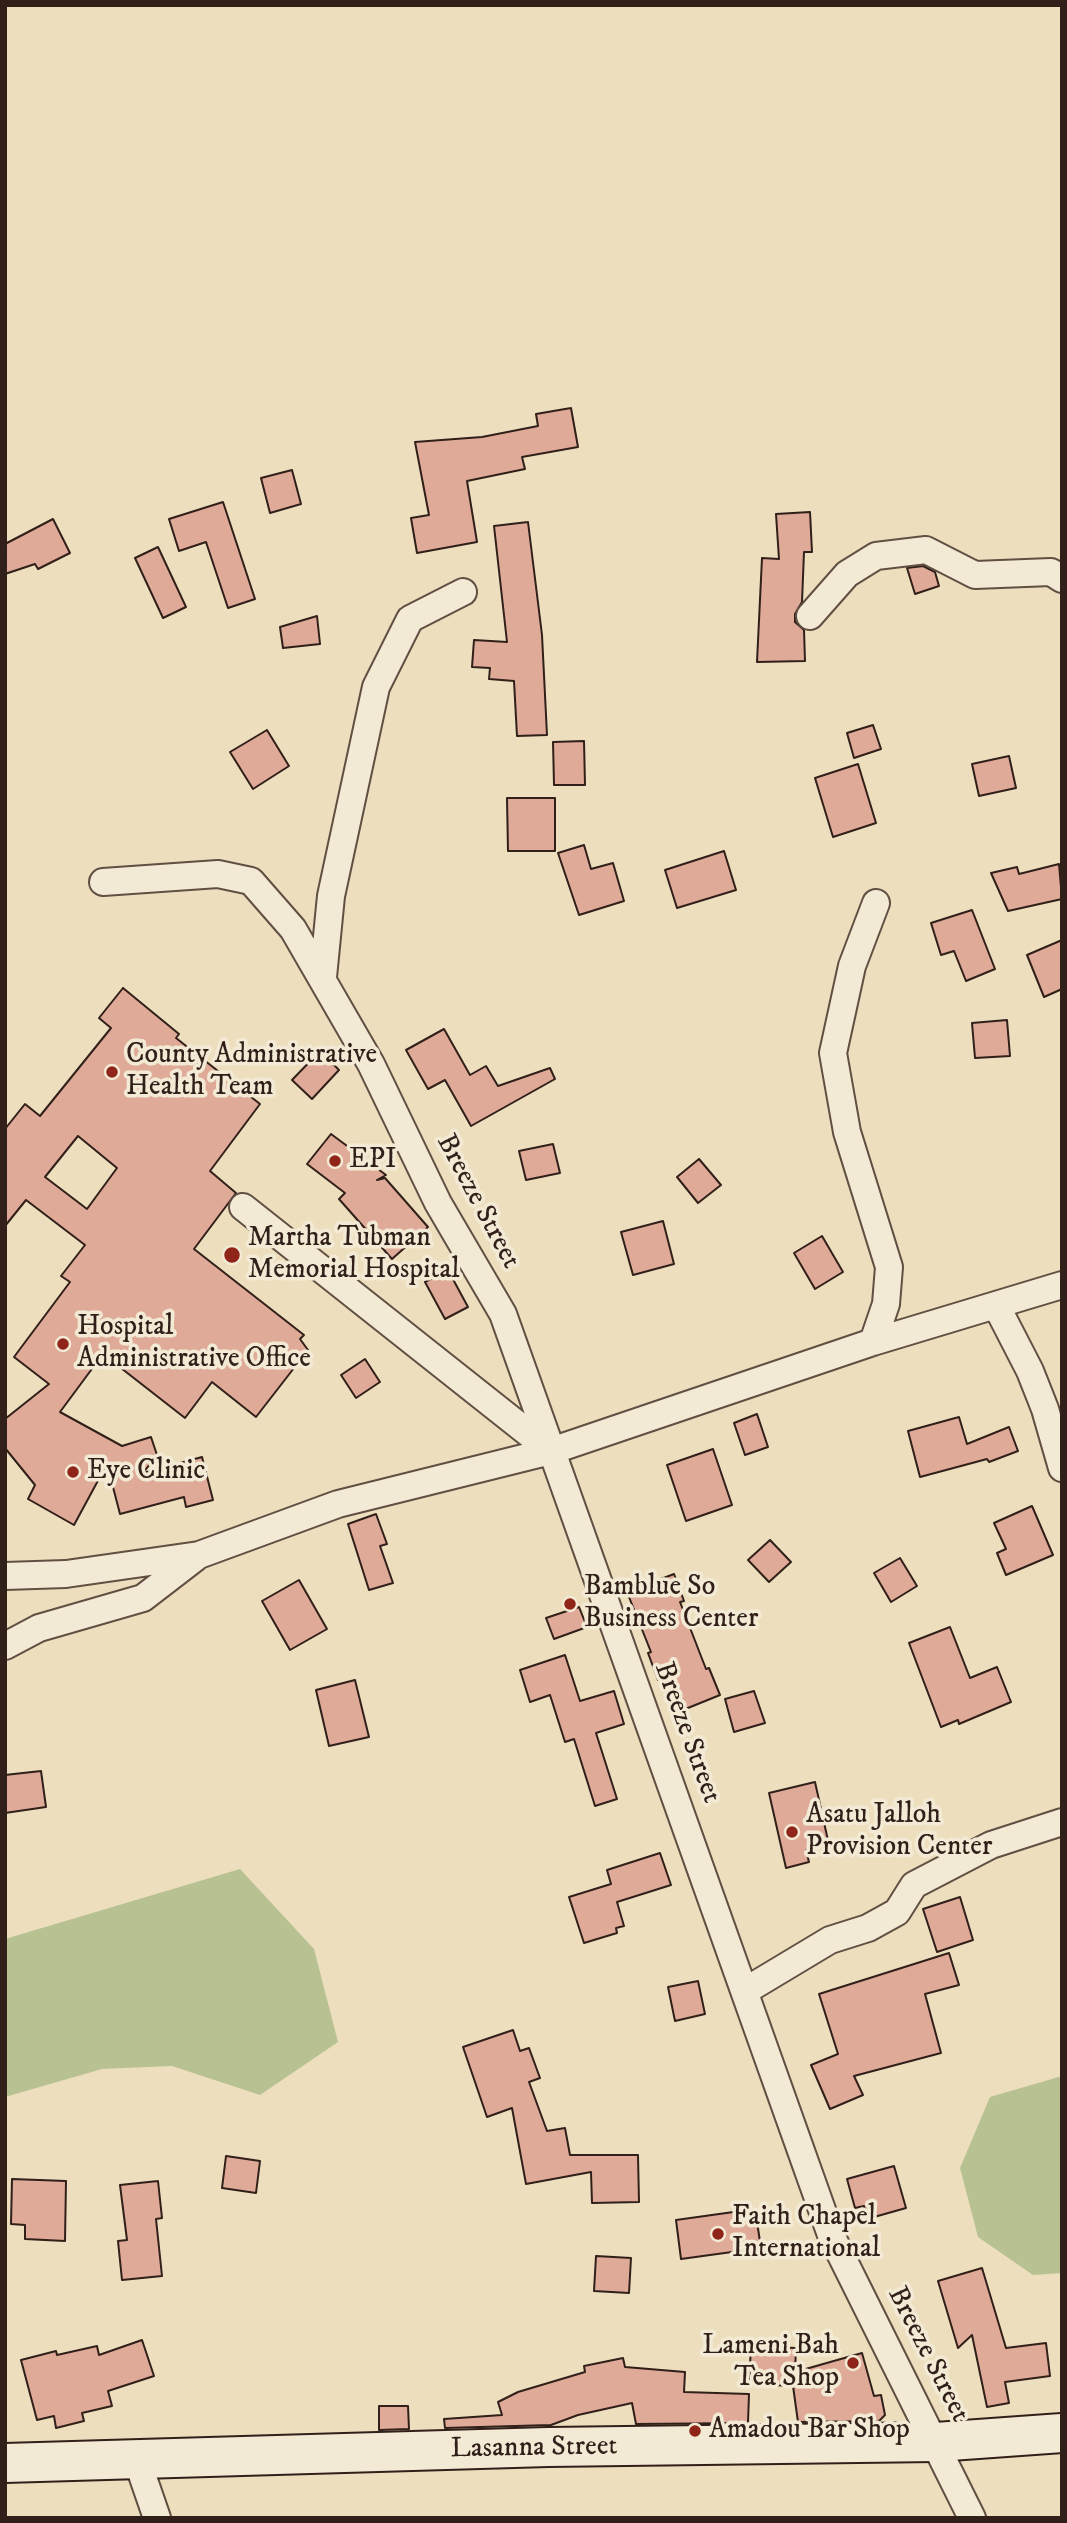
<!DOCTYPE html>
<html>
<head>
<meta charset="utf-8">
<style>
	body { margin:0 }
	#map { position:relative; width:1067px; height:2523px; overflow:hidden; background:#eddebe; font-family:"IM FELL DW Pica",serif }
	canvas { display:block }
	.frame { position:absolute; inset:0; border:7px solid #311f19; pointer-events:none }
</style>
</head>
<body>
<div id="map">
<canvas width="1067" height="2523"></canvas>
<div class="frame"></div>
</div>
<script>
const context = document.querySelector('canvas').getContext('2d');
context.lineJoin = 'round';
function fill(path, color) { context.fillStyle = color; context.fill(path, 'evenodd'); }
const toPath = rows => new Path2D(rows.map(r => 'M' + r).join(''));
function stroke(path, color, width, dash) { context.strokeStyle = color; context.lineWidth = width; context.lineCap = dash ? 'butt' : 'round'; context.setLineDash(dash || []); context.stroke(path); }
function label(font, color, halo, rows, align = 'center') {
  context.font = font + ' "IM FELL DW Pica",serif'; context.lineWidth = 7; context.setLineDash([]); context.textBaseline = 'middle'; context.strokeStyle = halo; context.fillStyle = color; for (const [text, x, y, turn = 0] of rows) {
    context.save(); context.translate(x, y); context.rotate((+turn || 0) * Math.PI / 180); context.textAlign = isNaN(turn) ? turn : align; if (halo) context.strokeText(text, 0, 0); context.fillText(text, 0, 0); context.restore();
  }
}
const green = toPath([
	[240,1869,314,1949,338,2042,260,2095,172,2066,102,2069,5,2097,5,1939],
	[1062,2076,1062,2273,1033,2275,978,2237,960,2168,990,2097]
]);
const building = toPath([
	[571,408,578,447,522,457,525,469,467,481,477,542,417,553,411,518,429,515,415,442,482,437,538,426,536,414,571,408],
	[292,470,301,504,270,513,261,478,292,470],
	[223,502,255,599,228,608,206,542,179,551,169,519,223,502],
	[810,512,812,552,804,552,802,602,795,614,795,622,804,630,805,661,757,662,762,558,779,559,776,514,810,512],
	[53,519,70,553,38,569,35,564,5,574,5,544,53,519],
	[528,522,542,635,547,735,517,736,514,681,489,679,490,668,472,667,474,640,507,642,494,526,528,522],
	[158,547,186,607,163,618,135,558,158,547],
	[923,566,935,572,939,586,915,594,907,568,923,566],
	[317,616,320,644,283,648,280,627,317,616],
	[873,725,881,749,854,758,847,733,873,725],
	[267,730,289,766,253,789,230,752,267,730],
	[584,741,585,785,554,785,553,742,584,741],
	[1009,756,1016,788,979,796,972,764,1009,756],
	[858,764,876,823,833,837,815,778,858,764],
	[507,798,555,798,555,851,508,851,507,798],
	[584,845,591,869,613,863,624,901,579,915,558,853,584,845],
	[724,851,736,890,677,908,665,870,724,851],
	[1059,864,1062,899,1008,911,991,873,1017,867,1019,874,1059,864],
	[972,910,995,969,966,981,954,951,941,955,931,923,972,910],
	[1062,940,1062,989,1044,997,1027,955,1062,940],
	[123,988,179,1034,176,1038,260,1104,210,1171,236,1193,194,1249,304,1335,300,1339,308,1350,256,1417,212,1382,185,1418,103,1354,60,1412,122,1446,151,1437,157,1455,143,1473,202,1457,213,1500,186,1507,184,1497,120,1514,107,1464,74,1525,28,1499,35,1485,5,1448,5,1419,49,1384,14,1357,70,1282,61,1276,85,1245,26,1200,5,1226,5,1129,25,1104,40,1116,111,1028,99,1018,123,988],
	[78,1136,117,1168,87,1209,45,1177,78,1136],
	[1007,1020,1010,1056,975,1058,972,1023,1007,1020],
	[444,1029,470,1075,486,1066,498,1086,550,1068,555,1079,471,1126,445,1080,428,1089,406,1050,444,1029],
	[320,1051,339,1070,312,1099,292,1080,320,1051],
	[331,1134,386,1175,377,1180,385,1178,428,1227,392,1259,339,1199,345,1193,307,1164,331,1134],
	[553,1144,560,1173,526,1180,519,1151,553,1144],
	[699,1159,721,1185,698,1203,677,1177,699,1159],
	[663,1221,674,1264,633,1275,621,1232,663,1221],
	[822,1236,843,1272,815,1289,794,1253,822,1236],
	[448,1270,468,1307,445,1319,425,1282,448,1270],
	[365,1359,380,1382,356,1398,341,1375,365,1359],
	[757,1414,768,1447,745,1455,734,1423,757,1414],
	[959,1417,967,1444,1009,1427,1018,1451,989,1462,987,1459,920,1477,908,1431,959,1417],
	[713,1449,732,1505,686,1521,667,1465,713,1449],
	[1032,1506,1053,1555,1006,1575,997,1553,1006,1549,994,1523,1032,1506],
	[376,1514,387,1544,380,1546,393,1583,369,1590,348,1524,376,1514],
	[770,1540,791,1562,769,1582,748,1560,770,1540],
	[900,1558,917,1586,891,1602,874,1573,900,1558],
	[674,1574,684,1601,680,1602,706,1669,709,1668,720,1695,683,1710,669,1675,658,1680,648,1653,651,1652,627,1592,674,1574],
	[299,1580,327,1629,290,1650,262,1601,299,1580],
	[579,1607,587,1627,554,1639,546,1618,579,1607],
	[950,1627,970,1678,997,1667,1011,1702,959,1724,958,1720,941,1727,909,1643,950,1627],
	[565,1655,580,1701,614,1691,624,1724,596,1733,617,1799,595,1806,574,1739,565,1742,550,1695,530,1702,520,1670,565,1655],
	[355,1680,369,1737,329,1746,316,1690,355,1680],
	[754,1691,765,1723,734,1732,725,1699,754,1691],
	[41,1771,46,1807,5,1813,5,1775,41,1771],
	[815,1782,829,1845,806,1850,809,1862,786,1868,769,1793,815,1782],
	[660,1853,671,1885,617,1902,624,1926,616,1928,617,1933,584,1943,569,1897,611,1884,607,1870,660,1853],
	[960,1897,973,1940,937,1952,923,1909,960,1897],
	[949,1953,959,1985,925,1994,941,2053,854,2076,863,2095,830,2109,811,2065,838,2054,819,1994,949,1953],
	[698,1981,705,2014,675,2021,668,1987,698,1981],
	[513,2030,520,2051,529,2048,540,2078,529,2082,547,2131,565,2128,570,2155,638,2155,639,2202,592,2203,591,2172,526,2184,512,2108,487,2117,463,2047,513,2030],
	[226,2156,260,2161,256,2193,222,2188,226,2156],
	[894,2166,906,2208,867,2219,864,2206,855,2208,847,2179,894,2166],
	[12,2179,66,2181,65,2241,25,2239,25,2225,11,2224,12,2179],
	[158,2181,162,2218,156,2219,162,2276,122,2280,118,2241,127,2240,120,2185,158,2181],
	[755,2209,761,2248,681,2259,676,2220,755,2209],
	[596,2256,631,2258,629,2293,594,2291,596,2256],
	[982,2268,1006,2348,1046,2343,1050,2376,1005,2382,1009,2403,987,2407,972,2335,958,2348,938,2281,982,2268],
	[142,2340,154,2376,108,2391,112,2406,82,2413,84,2421,56,2428,54,2416,37,2420,21,2360,56,2351,57,2355,97,2346,99,2355,142,2340],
	[751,2346,796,2348,795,2372,862,2353,874,2396,881,2395,885,2415,879,2421,798,2422,793,2386,749,2384,751,2346],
	[623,2358,625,2367,685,2372,684,2392,749,2394,748,2423,636,2424,632,2403,578,2415,551,2425,445,2428,444,2419,502,2415,498,2402,518,2392,585,2372,584,2366,623,2358],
	[379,2406,408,2406,409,2429,379,2430,379,2406]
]);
const street = toPath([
	[810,616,847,574,876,556,926,550,975,575,1051,572,1062,579],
	[103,882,218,874,251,881,293,929,371,1064,438,1203,503,1314,831,2235,972,2518],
	[323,977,331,896,376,687,410,619,463,592],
	[243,1207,551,1451],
	[996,1305,1030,1371,1045,1409,1062,1468],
	[873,1342,886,1304,889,1267,847,1132,833,1053,852,966,876,903],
	[5,1576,66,1574,199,1555,338,1504,551,1451,873,1342,1062,1285],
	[5,1646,39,1628,143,1598,195,1558],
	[745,1991,830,1940,868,1928,897,1912,914,1885,991,1845,1062,1822],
	[137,2460,157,2518]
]);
const secondary = toPath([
	[5,2463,548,2447,936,2442,1062,2433]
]);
const markers = [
	[112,1072,7,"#8f2418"],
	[335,1161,7,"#8f2418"],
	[232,1255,9,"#8f2418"],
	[63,1344,7,"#8f2418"],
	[73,1472,7,"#8f2418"],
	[570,1604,7,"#8f2418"],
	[792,1832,7,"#8f2418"],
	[718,2234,7,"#8f2418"],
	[853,2363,7,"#8f2418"],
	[695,2431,7,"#8f2418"]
];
const poiNames = [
	["County Administrative",126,1056],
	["Health Team",126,1088],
	["EPI",349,1161],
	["Martha Tubman",248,1239],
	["Memorial Hospital",248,1271],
	["Hospital",77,1328],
	["Administrative Office",77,1360],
	["Eye Clinic",87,1472],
	["Bamblue So",584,1588],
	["Business Center",584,1620],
	["Asatu Jalloh",806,1816],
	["Provision Center",806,1848],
	["Faith Chapel",732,2218],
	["International",732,2250],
	["Lameni Bah",839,2347,"right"],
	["Tea Shop",839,2379,"right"],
	["Amadou Bar Shop",709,2431]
];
const streetNames = [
	["Breeze Street",477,1202,62],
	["Breeze Street",686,1733,70],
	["Breeze Street",927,2355,63],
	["Lasanna Street",534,2449,-1]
];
fill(green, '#b8c191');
fill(building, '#dfab98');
stroke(building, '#311f19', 2);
stroke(street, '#604f42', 30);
stroke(secondary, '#311f19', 42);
stroke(street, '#f3ead5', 26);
stroke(secondary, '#f3ead5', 38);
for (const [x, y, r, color] of markers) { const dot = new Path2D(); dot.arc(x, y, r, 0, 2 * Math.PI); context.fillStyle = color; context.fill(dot); stroke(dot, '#f3ead5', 2.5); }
label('28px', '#311f19', '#f3ead5', poiNames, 'left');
label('28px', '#311f19', '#f3ead5', streetNames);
</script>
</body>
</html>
